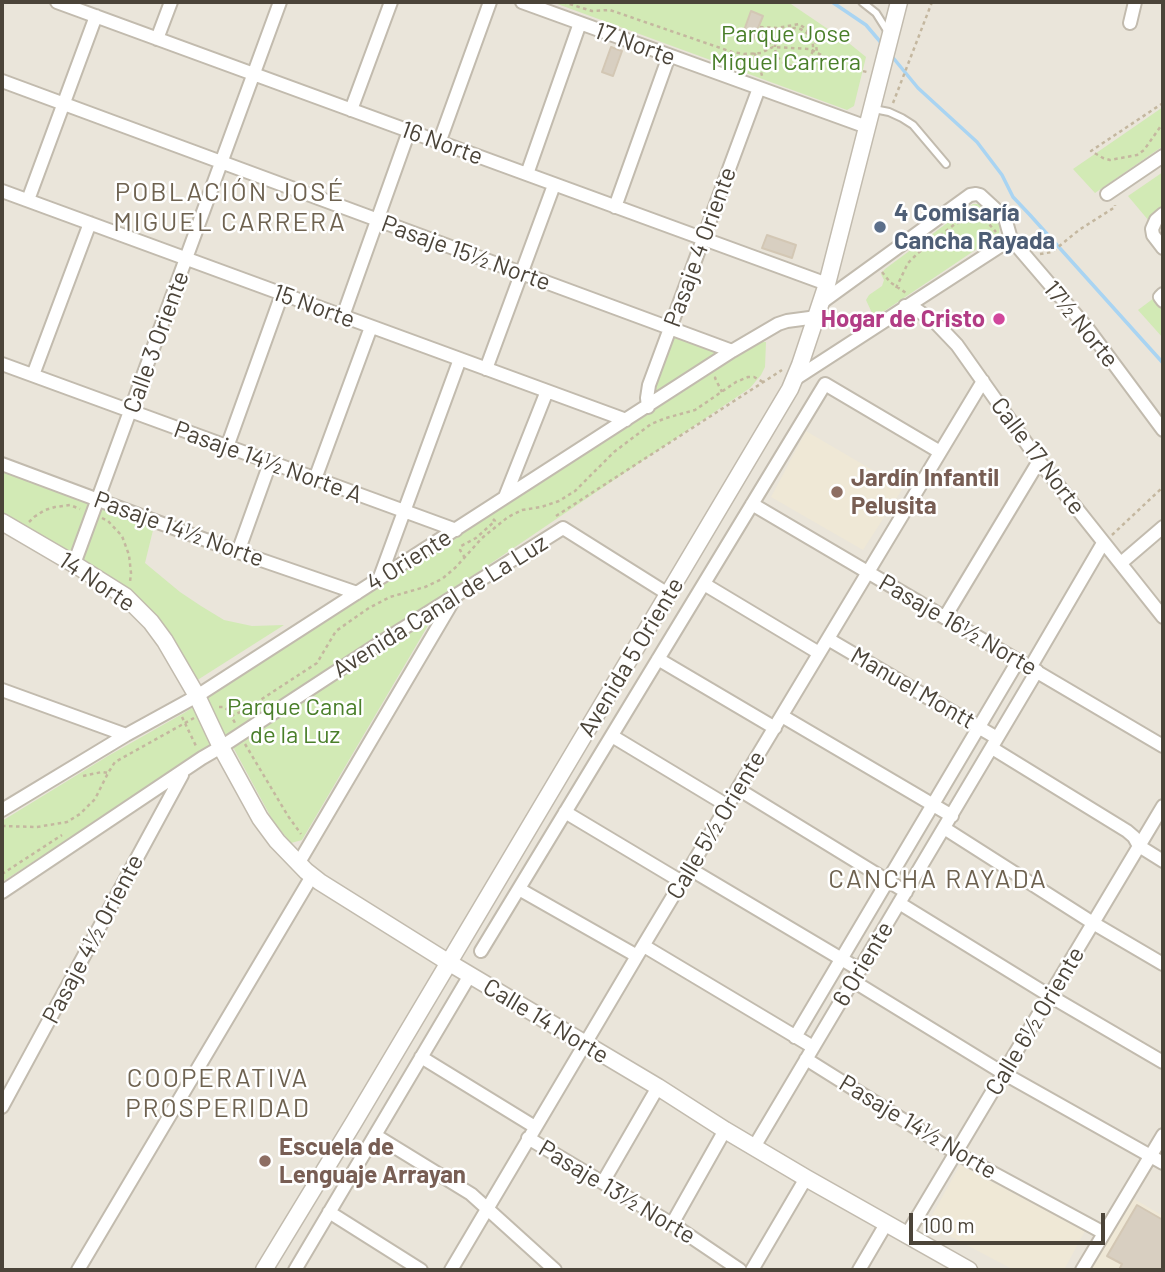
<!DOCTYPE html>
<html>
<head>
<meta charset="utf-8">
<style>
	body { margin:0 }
	#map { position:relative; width:1165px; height:1272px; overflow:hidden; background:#f6f3ec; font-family:Barlow,sans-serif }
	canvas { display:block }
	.frame { position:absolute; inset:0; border:4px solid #4b4439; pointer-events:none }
	.scale { position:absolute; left:909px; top:1213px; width:196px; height:32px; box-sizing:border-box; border:4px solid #4b4439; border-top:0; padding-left:9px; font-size:21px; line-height:24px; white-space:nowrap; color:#4b4439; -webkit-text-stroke:5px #fff; paint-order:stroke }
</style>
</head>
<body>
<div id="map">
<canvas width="1165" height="1272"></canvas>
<div class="frame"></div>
<div class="scale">100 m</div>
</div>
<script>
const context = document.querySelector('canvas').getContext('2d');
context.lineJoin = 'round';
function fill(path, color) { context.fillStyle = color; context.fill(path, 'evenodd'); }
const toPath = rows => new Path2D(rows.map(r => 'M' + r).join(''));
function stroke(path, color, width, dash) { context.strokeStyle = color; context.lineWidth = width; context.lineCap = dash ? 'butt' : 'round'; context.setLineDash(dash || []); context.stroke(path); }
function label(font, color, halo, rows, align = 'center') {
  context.font = font + ' Barlow,sans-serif'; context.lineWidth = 5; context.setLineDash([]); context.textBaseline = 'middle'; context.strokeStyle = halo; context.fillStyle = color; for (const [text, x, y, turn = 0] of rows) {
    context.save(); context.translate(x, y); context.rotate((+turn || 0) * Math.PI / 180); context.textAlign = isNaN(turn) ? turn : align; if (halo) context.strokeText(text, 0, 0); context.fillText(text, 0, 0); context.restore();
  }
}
const residential = toPath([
	[2,2,1163,2,1163,1270,2,1270]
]);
const education = toPath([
	[806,431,903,488,863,550,771,497],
	[960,1165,1085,1231,1064,1270,1014,1270,927,1224],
	[1131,1197,1163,1216,1163,1270,1087,1270]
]);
const green = toPath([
	[552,2,788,2,850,44,866,57,854,106,847,110],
	[1163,107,1163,146,1095,193,1073,169],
	[1163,172,1163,209,1149,221,1128,196],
	[973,204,980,204,1000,225,999,234,880,314,872,313,866,300,869,295,882,286,884,280,881,274,885,269],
	[1154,298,1163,309,1163,338,1138,310],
	[676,335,721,353,657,394,652,392,672,336],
	[760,342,766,342,765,367,761,375,750,388,447,593,302,840,291,843,273,821,227,736,2,882,2,821,108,756,184,713],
	[2,467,155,522,145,563,180,592,201,606,224,620,252,626,284,625,188,686,139,603,2,519]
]);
const stream = toPath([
	[832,2,866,25,883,45],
	[890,54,918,88,977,142,1002,175,1013,197,1030,215,1163,363]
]);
const building = toPath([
	[751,11,763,16,753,40,742,36,751,11],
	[611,47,622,51,613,76,602,72,611,47],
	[767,235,796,245,792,258,762,248,767,235],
	[1137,1205,1163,1220,1163,1270,1119,1270,1122,1264,1107,1256,1137,1205]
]);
const path = toPath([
	[563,2,592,11,610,10,732,52,744,54,761,53,773,47,810,49,844,67,867,72],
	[760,27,777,28,799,24,810,32,815,38,817,52],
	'775 47a19 19 0 1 1 38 0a19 19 0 1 1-38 0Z',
	[758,32,773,47],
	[754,53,758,59,762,76],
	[893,103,932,2],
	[1163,103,1091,151,1103,158,1110,160,1137,155,1144,150,1163,123],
	[1040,254,1052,252,1079,230,1115,207,1115,205],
	[882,272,890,282,906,293],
	[896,288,908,263,918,253,955,224,966,220,982,219,989,224,996,232],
	[716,377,715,378,722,392],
	[556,516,782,370],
	[102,518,108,521,122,536,129,555,131,573,130,582],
	[29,522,34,517,45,510,55,507,70,505,80,509],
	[1112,535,1163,487],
	[465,558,460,550,461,546,476,538,495,521,493,519],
	[219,707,224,707,228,710,235,723],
	[231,716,245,710,317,663,336,631,369,608,390,597,425,587,442,579,456,567,482,538,508,517,522,510,541,507,559,501,575,491,614,452,651,424,666,418,695,410,736,382,748,377,754,377,763,382],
	[182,717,196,746],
	[245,744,288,816,301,834],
	[83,776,102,772,108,773],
	[2,826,37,827,67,822,80,814,95,799,108,773,115,762,194,718],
	[2,874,62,835]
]);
const service = toPath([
	[862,2,876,13,888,32],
	[874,109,889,112,902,118,913,125,946,164]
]);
const minor = toPath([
	[57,2,827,284],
	[522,2,867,127],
	[1130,23,1135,2],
	[157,39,171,2],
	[2,81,732,351],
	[351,110,391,2],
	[439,143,490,2],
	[527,174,580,23],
	[2,191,626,420],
	[1107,194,1163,156],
	[28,200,96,16],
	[615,207,669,56],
	[1163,214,1156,220,1152,229,1153,235,1163,248],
	[1163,294,1160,297,1163,301],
	[821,303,970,195,976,194,980,195,1005,218,1011,239,1088,329,1163,430],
	[905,306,914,308,936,323,957,345,1039,461,1163,617],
	[343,316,409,131],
	[2,364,456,530],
	[486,369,554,185],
	[33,375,90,223],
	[795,379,1011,239],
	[648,407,647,398,649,385,759,88],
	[227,447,282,294],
	[2,464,238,552,357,593],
	[315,479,371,327],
	[505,497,547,391],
	[752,504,1163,746],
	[238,552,270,463],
	[1121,563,1163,527],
	[74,564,280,2],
	[380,577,460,359],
	[704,584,819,653],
	[945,617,1039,461],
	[828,639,997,738],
	[658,659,775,728],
	[1030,668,1103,543],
	[2,690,126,735],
	[782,716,952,816],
	[612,736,728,806],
	[992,748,1127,831,1134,837,1139,846,1163,861],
	[738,789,906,892],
	[2,810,126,735,197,696,732,351,778,324,787,321,817,317],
	[565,812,682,882],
	[944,828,1093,923,1163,964],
	[298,864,456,596],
	[690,869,860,970],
	[519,889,637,956],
	[2,892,202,758,221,747,380,643,563,528,668,594],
	[899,903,1050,996,1163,1062],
	[644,946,813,1047],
	[481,951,825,384,940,452],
	[853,981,1003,1073,1163,1163],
	[795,1037,1018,661],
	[421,1057,535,1127],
	[806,1059,956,1153,1104,1233],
	[2,1107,182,775],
	[375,1135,471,1194,555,1270],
	[528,1138,672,1224,740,1270],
	[754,1147,1037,671],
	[603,1182,658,1087],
	[329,1212,421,1270],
	[672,1224,725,1130],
	[906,1236,1163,806],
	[78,1270,312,876],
	[295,1270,470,975],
	[451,1270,637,956,983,381],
	[752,1270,806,1178],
	[859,1270,886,1224],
	[1082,1270,1163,1135]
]);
const tertiary = toPath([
	[2,522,74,564,125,596,151,622,165,641,197,696,221,747,260,818,277,841,306,871,320,882,443,959,658,1087,725,1130,806,1178,969,1270],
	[264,1270,354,1122,790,389,800,365,827,284,899,2]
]);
const markers = [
	[880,227,7,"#5c6f8a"],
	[999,319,7,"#d1479c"],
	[837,492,7,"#8d6e63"],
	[265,1161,7,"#8d6e63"]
];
const parkNames = [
	["Parque Jose",786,34],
	["Miguel Carrera",786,62],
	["Parque Canal",295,707],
	["de la Luz",295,735]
];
const streetNames = [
	["17 Norte",635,44,20],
	["16 Norte",442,143,20],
	["Pasaje 4 Oriente",700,247,-70],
	["Pasaje 15½ Norte",466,253,20],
	["15 Norte",314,306,20],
	["17½ Norte",1081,324,51],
	["Calle 3 Oriente",156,342,-70],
	["Calle 17 Norte",1038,456,53],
	["Pasaje 14½ Norte A",268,462,20],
	["Pasaje 14½ Norte",179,529,20],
	["4 Oriente",409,560,-32],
	["14 Norte",97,582,34],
	["Avenida Canal de La Luz",440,606,-32],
	["Pasaje 16½ Norte",958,625,30],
	["Avenida 5 Oriente",631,657,-59],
	["Manuel Montt",913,688,30],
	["Calle 5½ Oriente",716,825,-59],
	["Pasaje 4½ Oriente",93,939,-62],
	["6 Oriente",863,964,-59],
	["Calle 14 Norte",546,1021,31],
	["Calle 6½ Oriente",1035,1021,-59],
	["Pasaje 14½ Norte",918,1127,31],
	["Pasaje 13½ Norte",617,1192,31]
];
const serviceNames = [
	["4 Comisaría",894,213],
	["Cancha Rayada",894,241]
];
const hotelNames = [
	["Hogar de Cristo",985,319]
];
const educationNames = [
	["Jardín Infantil",851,478],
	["Pelusita",851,506],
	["Escuela de",279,1147],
	["Lenguaje Arrayan",279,1175]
];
const neighbourhoodNames = [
	["POBLACIÓN JOSÉ",230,192],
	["MIGUEL CARRERA",230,222],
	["CANCHA RAYADA",938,879],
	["COOPERATIVA",218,1078],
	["PROSPERIDAD",218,1108]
];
fill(residential, '#eae5da');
fill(education, '#efe8d6');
fill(green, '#d2eab5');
stroke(stream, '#a9d4f2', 3.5);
fill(building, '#d8cfc1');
stroke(building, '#d3c7b4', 2);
stroke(service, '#c2bbae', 10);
stroke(minor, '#c2bbae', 16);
stroke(tertiary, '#c2bbae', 19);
stroke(path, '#c4b79f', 2.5, [3.5, 3.5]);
stroke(service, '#fff', 6);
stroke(minor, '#fff', 12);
stroke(tertiary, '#fff', 16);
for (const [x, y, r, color] of markers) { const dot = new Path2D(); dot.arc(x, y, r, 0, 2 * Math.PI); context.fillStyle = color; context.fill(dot); stroke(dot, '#fff', 2.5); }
label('24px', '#4a7f2a', '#fff', parkNames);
label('24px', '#4b4439', '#fff', streetNames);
label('bold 24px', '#4e5e75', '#fff', serviceNames, 'left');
label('bold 24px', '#b23c85', '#fff', hotelNames, 'right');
label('bold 24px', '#785e54', '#fff', educationNames, 'left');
context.letterSpacing = '2px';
label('26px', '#6e6250', '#fff', neighbourhoodNames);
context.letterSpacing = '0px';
</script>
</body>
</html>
